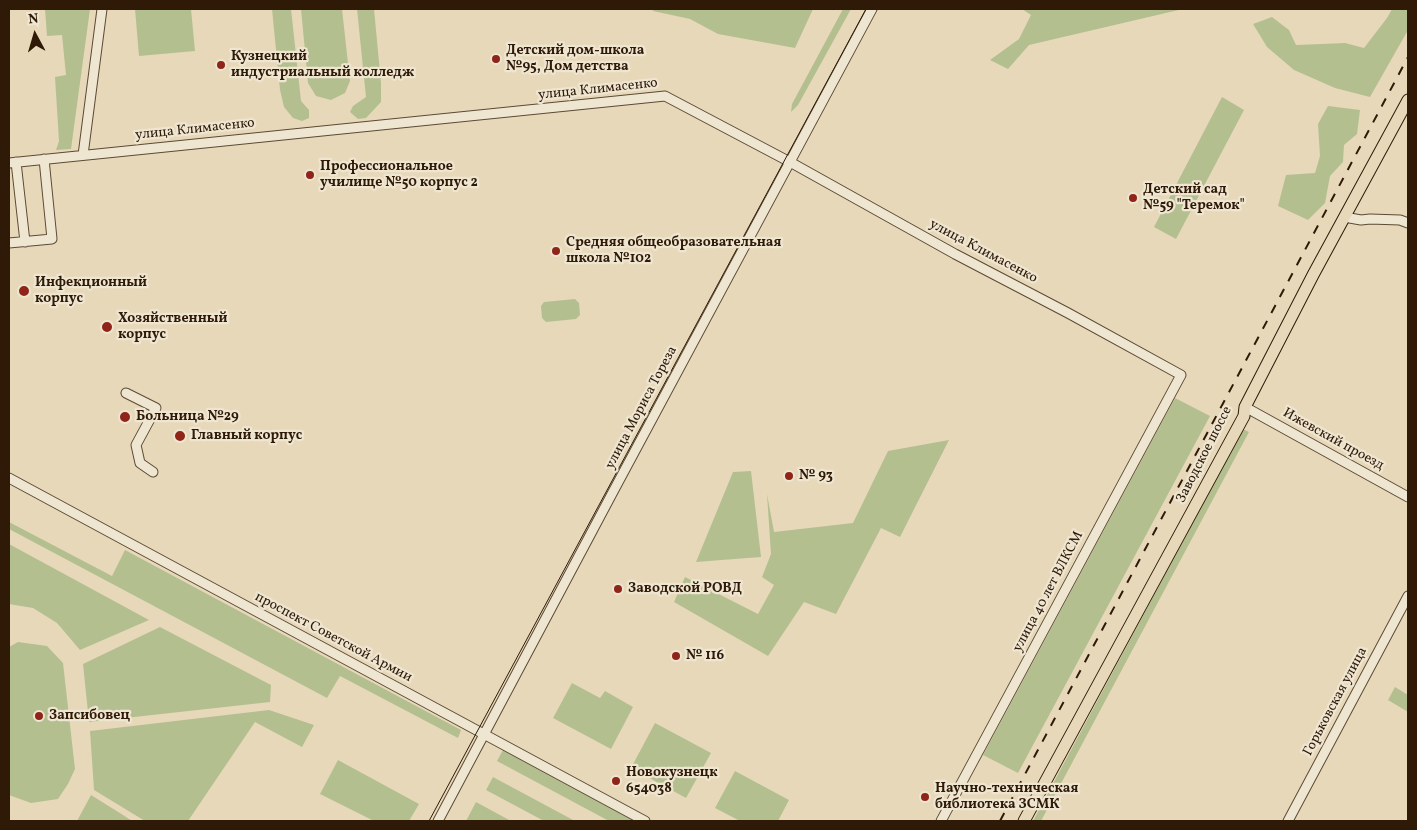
<!DOCTYPE html>
<html>
<head>
<meta charset="utf-8">
<style>
	body { margin:0 }
	#map { position:relative; width:1417px; height:830px; overflow:hidden; background:#e7d8ba; font-family:Vollkorn,serif }
	canvas { display:block }
	.frame { position:absolute; inset:0; border:10px solid #2e1a07; pointer-events:none }
	.north { position:absolute; left:10px; top:10px; width:50px; height:50px; -webkit-text-stroke:4px #efe6d2; paint-order:stroke; rotate:354deg; font-size:14px; font-weight:700; line-height:20px; text-align:center; color:#2e1a07 }
	.north::after { content:''; display:block; margin:auto; width:18px; height:22px; background:#2e1a07; clip-path:polygon(50% 0,100% 100%,50% 72%,0 100%) }
</style>
</head>
<body>
<div id="map">
<canvas width="1417" height="830"></canvas>
<div class="frame"></div>
<div class="north">N</div>
</div>
<script>
const context = document.querySelector('canvas').getContext('2d');
context.lineJoin = 'round';
function fill(path, color) { context.fillStyle = color; context.fill(path, 'evenodd'); }
const toPath = rows => new Path2D(rows.map(r => 'M' + r).join(''));
function stroke(path, color, width, dash) { context.strokeStyle = color; context.lineWidth = width; context.lineCap = dash ? 'butt' : 'round'; context.setLineDash(dash || []); context.stroke(path); }
function label(font, color, halo, rows, align = 'center') {
  context.font = font + ' Vollkorn,serif'; context.lineWidth = 4.5; context.setLineDash([]); context.textBaseline = 'middle'; context.strokeStyle = halo; context.fillStyle = color; for (const [text, x, y, turn = 0] of rows) {
    context.save(); context.translate(x, y); context.rotate((+turn || 0) * Math.PI / 180); context.textAlign = isNaN(turn) ? turn : align; if (halo) context.strokeText(text, 0, 0); context.fillText(text, 0, 0); context.restore();
  }
}
const green = toPath([
	[45,9,90,9,71,149,56,150,59,141,55,77,66,75,62,35,47,36],
	[135,9,191,9,195,51,139,56],
	[272,9,291,9,301,101,309,110,309,118,302,121,293,118,284,107,280,90],
	[301,9,342,9,350,81,345,93,331,100,316,96,308,83],
	[357,9,374,9,381,83,381,102,366,118,358,119,350,112,353,106,366,97],
	[654,9,813,9,795,48,718,34,690,19,653,11],
	[843,9,851,9,798,105,791,112,792,104],
	[1022,9,1183,9,1029,45,1008,69,990,60,1019,39,1031,15],
	[1392,9,1408,9,1408,30,1370,97,1335,88,1294,70,1267,47,1253,24,1272,17,1289,30,1296,45,1345,43,1364,48,1387,18],
	[1222,97,1244,110,1176,239,1154,227],
	[1328,106,1360,110,1357,134,1344,145,1343,162,1330,176,1325,203,1308,220,1278,206,1286,175,1315,173,1320,156,1318,124],
	[575,299,579,303,580,315,576,319,546,322,542,318,541,306,544,302],
	[1175,398,1210,416,1018,773,983,755],
	[1243,429,1249,432,1041,821,1033,821],
	[949,440,900,537,881,528,836,614,804,602,768,656,674,602,685,577,758,614,774,585,762,577,771,554,767,494,774,532,853,523,888,451],
	[751,471,761,557,696,562,733,472],
	[9,522,112,576,125,550,461,730,458,738,340,676,327,698,9,529],
	[9,544,149,620,80,650,57,623,33,608,9,604],
	[160,627,271,685,270,702,89,722,83,664],
	[18,642,47,646,63,663,75,769,68,784,58,799,31,803,9,795,9,647],
	[572,683,600,698,605,691,633,707,611,749,553,718],
	[1395,687,1408,695,1408,712,1388,700],
	[269,710,314,725,302,747,255,722,188,821,145,821,94,790,90,731],
	[655,723,711,753,686,798,631,768],
	[504,748,640,821,609,821,497,761],
	[338,760,419,804,409,821,374,821,320,794],
	[735,771,789,800,778,821,740,821,715,808],
	[493,777,575,821,544,821,486,790],
	[91,795,123,815,132,821,77,821],
	[476,802,511,821,466,821]
]);
const minor = toPath([
	[83,155,102,9],
	[16,162,25,242],
	[9,163,665,96,790,162,955,254,1068,313,1181,375,941,821],
	[1344,217,1361,220,1370,219,1400,220,1408,223],
	[9,243,52,239,44,159],
	[126,393,156,408,136,445,140,463,153,472],
	[1245,407,1408,497],
	[9,478,645,821],
	[438,821,614,490,872,9],
	[1288,821,1408,596]
]);
const major = toPath([
	[1024,821,1244,416,1245,407,1313,275,1408,100]
]);
const tram = toPath([
	[429,821,866,9]
]);
const rail = toPath([
	[1000,821,1408,57]
]);
const markers = [
	[496,59,5,"#8f2418"],
	[221,65,5,"#8f2418"],
	[310,175,5,"#8f2418"],
	[1133,198,5,"#8f2418"],
	[556,251,5,"#8f2418"],
	[24,291,6,"#8f2418"],
	[107,327,6,"#8f2418"],
	[125,417,6,"#8f2418"],
	[180,436,6,"#8f2418"],
	[789,476,5,"#8f2418"],
	[618,589,5,"#8f2418"],
	[676,656,5,"#8f2418"],
	[39,716,5,"#8f2418"],
	[616,781,5,"#8f2418"],
	[925,797,5,"#8f2418"]
];
const poiNames = [
	["Детский дом-школа",506,51],
	["№95, Дом детства",506,67],
	["Кузнецкий",231,57],
	["индустриальный колледж",231,73],
	["Профессиональное",320,167],
	["училище №50 корпус 2",320,183],
	["Детский сад",1143,190],
	["№59 \"Теремок\"",1143,206],
	["Средняя общеобразовательная",566,243],
	["школа №102",566,259],
	["Инфекционный",35,283],
	["корпус",35,299],
	["Хозяйственный",118,319],
	["корпус",118,335],
	["Больница №29",136,417],
	["Главный корпус",191,436],
	["№ 93",799,476],
	["Заводской РОВД",628,589],
	["№ 116",686,656],
	["Запсибовец",49,716],
	["Новокузнецк",626,773],
	["654038",626,789],
	["Научно-техническая",935,789],
	["библиотека ЗСМК",935,805]
];
const streetNames = [
	["улица Климасенко",598,90,-6],
	["улица Климасенко",195,130,-6],
	["улица Климасенко",983,252,28],
	["улица Мориса Тореза",642,408,-62],
	["Ижевский проезд",1333,440,29],
	["Заводское шоссе",1205,455,-63],
	["улица 40 лет ВЛКСМ",1049,592,-62],
	["проспект Советской Армии",333,638,28],
	["Горьковская улица",1336,702,-62]
];
fill(green, '#b4bf90');
stroke(minor, '#5c4a34', 11);
stroke(major, '#2e1a07', 13);
stroke(minor, '#efe6d2', 9);
stroke(major, '#e7d8ba', 11);
stroke(tram, '#2e1a07', 1);
stroke(rail, '#2e1a07', 2, [9, 9]);
for (const [x, y, r, color] of markers) { const dot = new Path2D(); dot.arc(x, y, r, 0, 2 * Math.PI); context.fillStyle = color; context.fill(dot); stroke(dot, '#efe6d2', 2); }
label('bold 14px', '#2e1a07', '#efe6d2', poiNames, 'left');
label('14px', '#2e1a07', '#efe6d2', streetNames);
</script>
</body>
</html>
